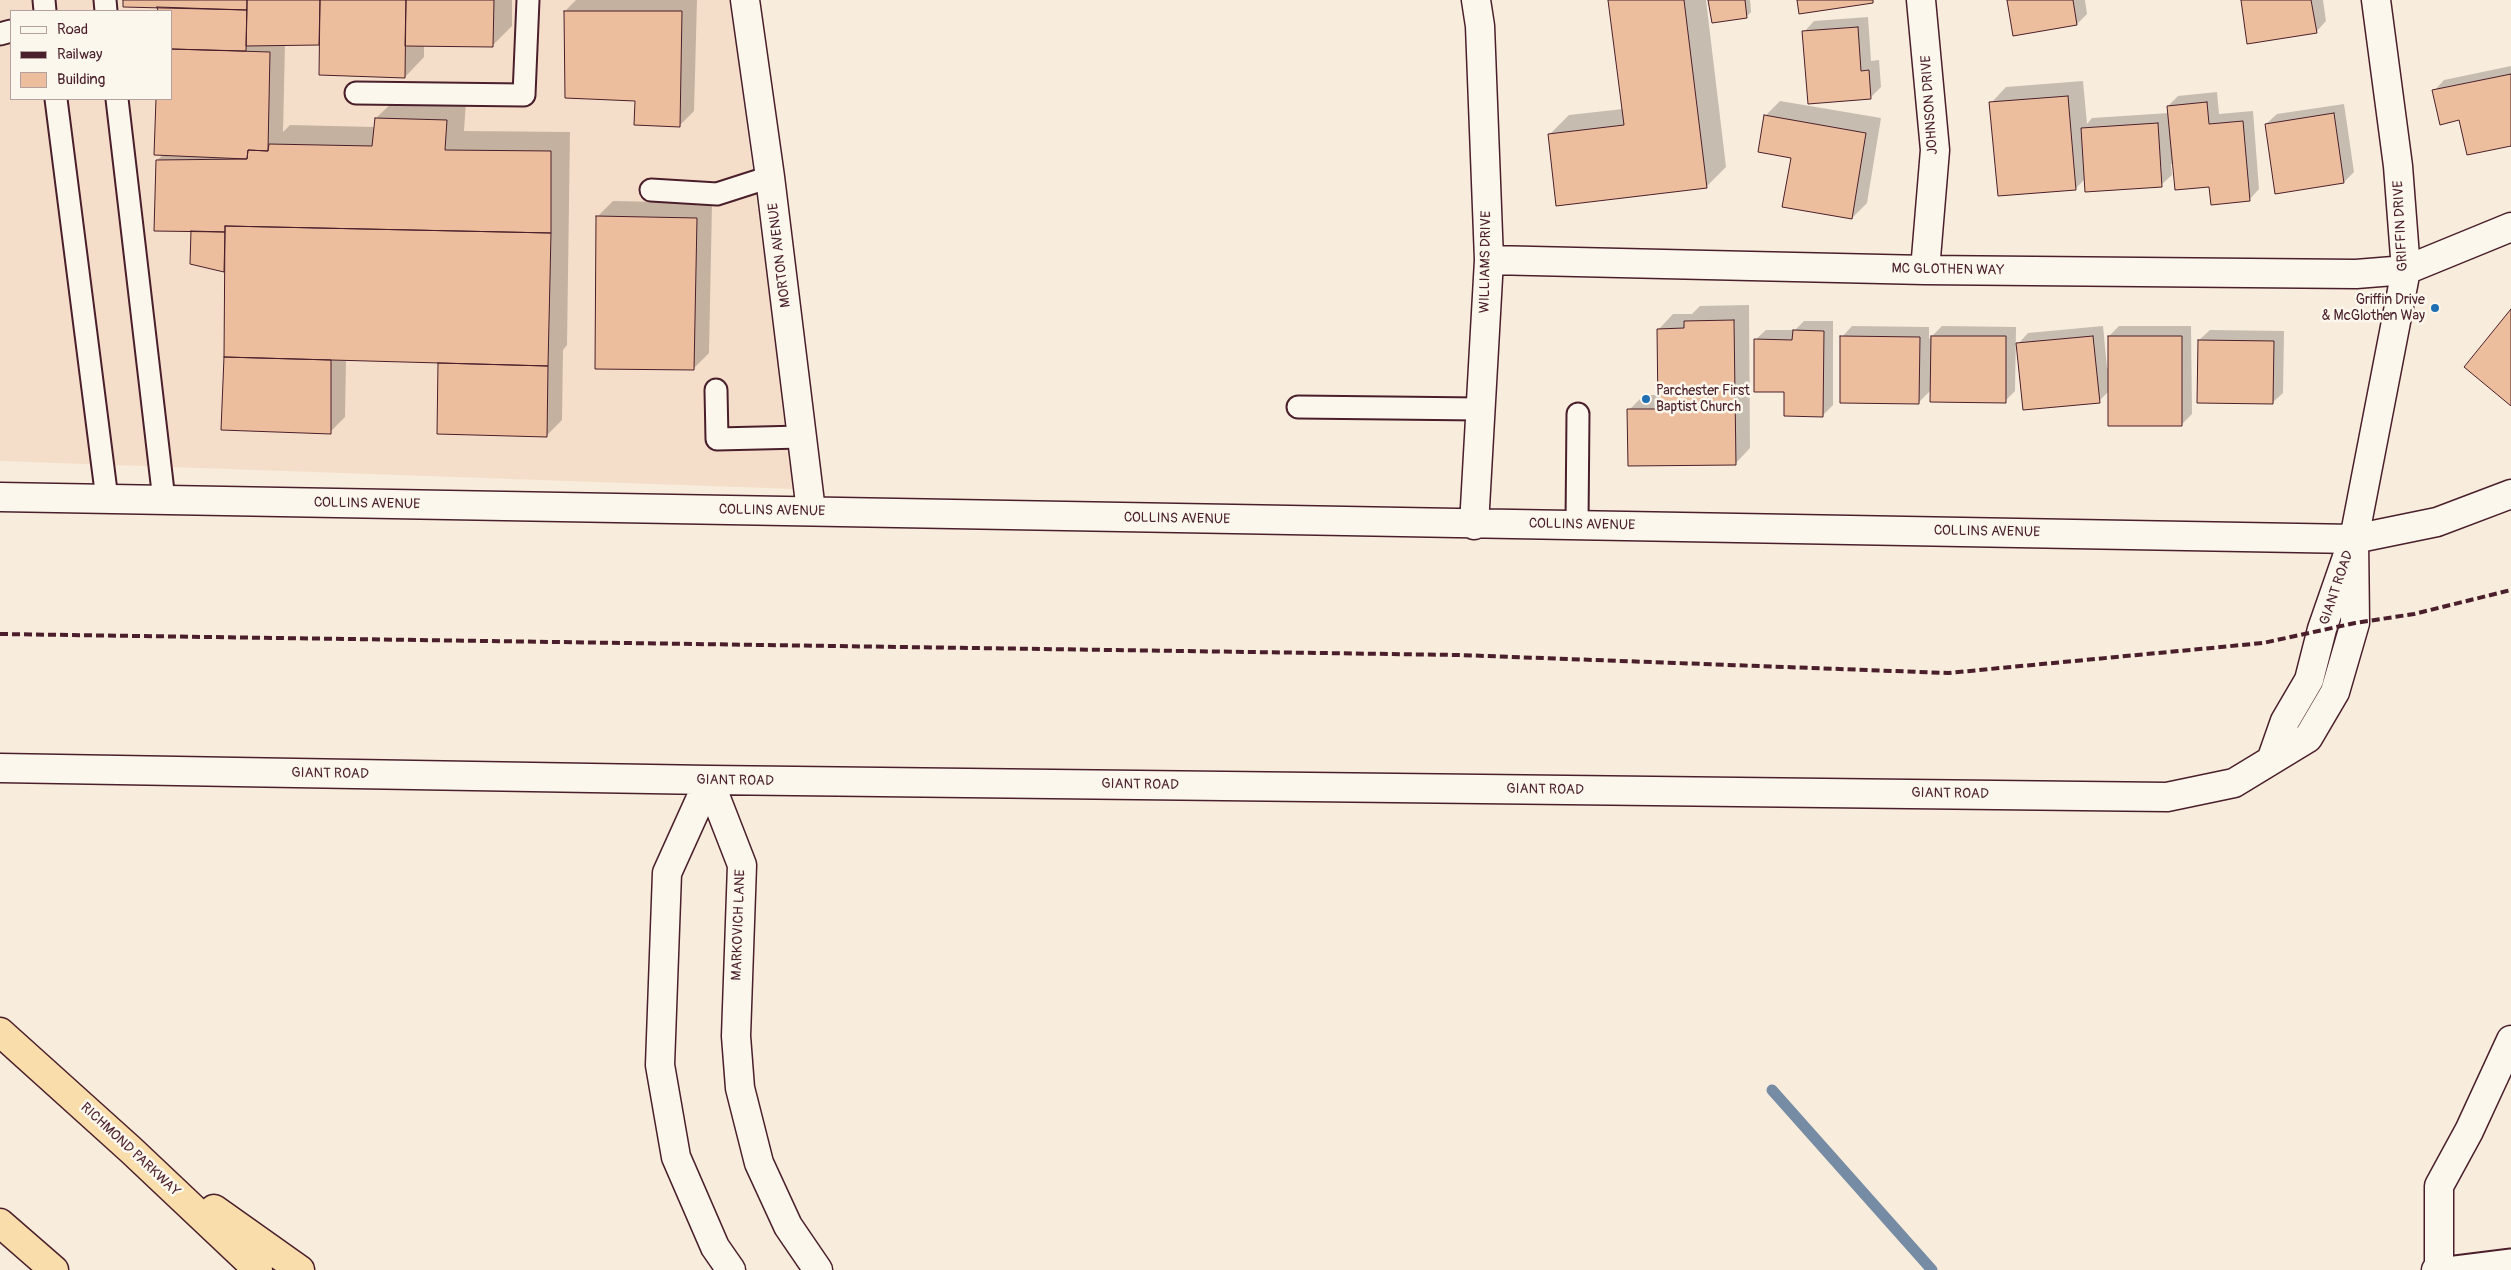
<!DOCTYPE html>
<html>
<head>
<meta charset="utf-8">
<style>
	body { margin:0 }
	#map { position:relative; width:2511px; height:1270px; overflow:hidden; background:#f8ecdc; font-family:Pangolin,sans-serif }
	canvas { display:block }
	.legend { position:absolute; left:10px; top:10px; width:162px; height:90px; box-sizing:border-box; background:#fbf7ec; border:1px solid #b4a19f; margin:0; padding:6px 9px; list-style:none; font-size:15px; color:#4a1f2b }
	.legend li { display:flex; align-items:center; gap:10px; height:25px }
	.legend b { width:25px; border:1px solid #b4a19f }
</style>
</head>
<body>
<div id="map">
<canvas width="2511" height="1270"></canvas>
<ul class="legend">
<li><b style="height:6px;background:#fbf7ec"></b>Road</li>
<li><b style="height:6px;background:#4a1f2b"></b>Railway</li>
<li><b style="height:14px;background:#edbe9d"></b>Building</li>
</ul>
</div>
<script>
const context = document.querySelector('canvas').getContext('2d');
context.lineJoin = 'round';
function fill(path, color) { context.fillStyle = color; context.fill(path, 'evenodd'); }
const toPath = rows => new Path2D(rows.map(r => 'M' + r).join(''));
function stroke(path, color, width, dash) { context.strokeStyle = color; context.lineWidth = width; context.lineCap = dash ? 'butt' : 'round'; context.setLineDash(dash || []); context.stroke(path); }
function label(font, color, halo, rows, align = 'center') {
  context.font = font + ' Pangolin,sans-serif'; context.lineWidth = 5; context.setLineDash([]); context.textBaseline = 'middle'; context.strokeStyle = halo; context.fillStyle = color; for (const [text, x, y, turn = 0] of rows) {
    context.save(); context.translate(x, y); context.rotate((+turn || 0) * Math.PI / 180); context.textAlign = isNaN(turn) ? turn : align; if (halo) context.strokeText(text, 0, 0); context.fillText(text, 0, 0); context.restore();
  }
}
const built = toPath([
	[0,0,730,0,795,489,0,461],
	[11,11,171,11,171,99,11,99]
]);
const shadow = toPath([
	[124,0,512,0,512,26,492,46,424,45,424,57,405,77,321,42,318,44,285,44,283,132,290,125,375,127,376,118,396,99,466,101,464,131,570,132,567,345,563,350,562,420,547,435,439,364,441,362,346,359,345,417,330,432,222,429,226,269,224,271,192,231,157,160,163,155,155,154,158,99,171,99,171,11,159,11,159,6],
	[576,0,697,0,694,111,679,126,636,99,565,11],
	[1610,0,1706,0,1726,167,1706,187,1549,135,1569,115,1623,109],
	[1710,0,1750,0,1751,12,1746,17],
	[2008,0,2085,0,2087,14,2077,24],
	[2242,0,2323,0,2326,21,2316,32],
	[1868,17,1871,61,1879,60,1881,87,1871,97,1804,32,1814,21],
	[2511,66,2511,144,2460,119,2434,91,2444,80],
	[2083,81,2087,124,2092,118,2169,113,2168,106,2178,96,2217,92,2219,114,2253,111,2259,189,2249,200,2210,186,2173,164,2171,164,2172,175,2161,185,2085,179,2076,188,1991,103,2006,87],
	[1780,101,1881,118,1867,203,1852,218,1792,157,1765,116],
	[2344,104,2354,172,2344,182,2276,192,2266,124,2277,114],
	[613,201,712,203,709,353,694,368,597,217],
	[1749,305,1750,448,1735,464,1629,410,1644,395,1659,395,1658,330,1673,314,1692,314,1700,306],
	[1804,321,1833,321,1833,405,1823,415,1755,340,1766,330,1795,330],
	[1852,326,1929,327,1929,339,1942,326,2016,327,2015,391,2005,401,1931,390,1919,402,1842,337],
	[2103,326,2107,368,2109,368,2109,336,2119,326,2191,326,2192,414,2182,424,2109,391,2099,401,2018,344,2028,333],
	[2210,330,2284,331,2283,393,2272,403,2199,340]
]);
const stream = toPath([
	[1772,1090,1932,1270]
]);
const building = toPath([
	[123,0,247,0,247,10,123,7,123,0],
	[247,0,320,0,319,45,246,46,247,0],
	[320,0,406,0,405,78,319,75,320,0],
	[406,0,494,0,493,47,405,46,406,0],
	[1608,0,1684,0,1707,188,1556,206,1548,134,1624,125,1608,0],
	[1708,0,1745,0,1747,18,1712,23,1708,0],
	[1797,0,1873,0,1873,3,1799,14,1797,0],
	[2007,0,2073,0,2077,25,2013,36,2007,0],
	[2241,0,2311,0,2317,33,2247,44,2241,0],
	[157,7,247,10,246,51,171,49,171,11,158,11,157,7],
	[564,11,682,11,680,127,634,125,635,101,565,98,564,11],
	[1858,27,1861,71,1869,70,1871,99,1808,104,1802,31,1858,27],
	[171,49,270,52,268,151,248,150,247,159,154,155,156,99,171,99,171,49],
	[2511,74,2511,146,2467,155,2459,120,2440,125,2432,90,2511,74],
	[2068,96,2076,190,1998,196,1989,102,2068,96],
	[2207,102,2209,124,2243,121,2250,201,2211,205,2209,187,2175,190,2167,106,2207,102],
	[2334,113,2344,183,2275,194,2265,124,2334,113],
	[1764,115,1866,133,1852,219,1782,207,1791,158,1758,152,1764,115],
	[375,118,447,120,445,150,551,151,551,233,225,226,225,232,154,231,156,160,247,159,248,150,268,151,269,144,372,146,375,118],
	[2158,123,2162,187,2085,192,2081,128,2158,123],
	[596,216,697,218,694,370,595,369,596,216],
	[225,226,551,233,548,366,224,357,225,226],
	[191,231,225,232,224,272,190,264,191,231],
	[2511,309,2511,406,2464,367,2511,309],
	[1734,320,1736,465,1628,466,1627,409,1658,409,1657,329,1684,328,1684,321,1734,320],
	[1793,330,1824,331,1823,417,1784,416,1784,392,1754,392,1754,339,1792,340,1793,330],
	[1840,336,1920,337,1919,404,1840,403,1840,336],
	[1931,336,2006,336,2006,403,1930,402,1931,336],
	[2093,336,2100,403,2023,410,2016,343,2093,336],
	[2108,336,2182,336,2182,426,2108,426,2108,336],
	[2198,340,2274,341,2273,404,2197,403,2198,340],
	[224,357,331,360,331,434,221,430,224,357],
	[438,363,548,366,547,437,437,434,438,363]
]);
const service = toPath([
	[44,0,45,11],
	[105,0,106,11],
	[0,34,11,31],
	[356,93,524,95,528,0],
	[56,99,107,499],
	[117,99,164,500],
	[651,190,717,194,770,177],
	[716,390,717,439,802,437],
	[1298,407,1480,409],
	[1577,524,1578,414],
	[2439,1269,2511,1260]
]);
const minor = toPath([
	[745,0,770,177,811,511],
	[1921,0,1935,150,1925,270],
	[1489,260,1925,270,2356,274,2406,270,2511,227],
	[0,497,2354,539,2406,270,2398,166,2376,0],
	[1474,525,1489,260,1480,26,1476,0],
	[2436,1270,2439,1269,2439,1186,2469,1131,2511,1040]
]);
const tertiary = toPath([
	[2354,539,2437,522,2511,494],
	[2272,758,2285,721,2309,680,2322,629,2347,557],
	[0,768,709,780,2167,797,2234,783,2308,738,2335,692,2355,623,2354,539],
	[709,780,742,865,736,1036,740,1088,759,1163,788,1226,818,1270],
	[709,780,667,873,660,1065,676,1157,715,1247,731,1270]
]);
const trunk = toPath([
	[0,1032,131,1150,258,1270],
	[214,1209,300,1270],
	[0,1223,54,1270]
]);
const rail = toPath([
	[0,634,1459,655,1948,673,2263,643,2355,623,2414,614,2511,590]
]);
const markers = [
	[2435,308,5,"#1f6fb2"],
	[1646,399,5,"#1f6fb2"]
];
const streetNames = [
	["JOHNSON DRIVE",1930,105,-94],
	["GRIFFIN DRIVE",2401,226,-93],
	["MORTON AVENUE",780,255,-97],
	["WILLIAMS DRIVE",1486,262,-89],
	["MC GLOTHEN WAY",1948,270,1],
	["COLLINS AVENUE",367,504,1],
	["COLLINS AVENUE",772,511,1],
	["COLLINS AVENUE",1177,519,1],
	["COLLINS AVENUE",1582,525,1],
	["COLLINS AVENUE",1987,532,1],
	["GIANT ROAD",2337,588,-71],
	["GIANT ROAD",330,774,1],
	["GIANT ROAD",735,781,1],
	["GIANT ROAD",1140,785,1],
	["GIANT ROAD",1545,790,1],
	["GIANT ROAD",1950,794,1],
	["MARKOVICH LANE",739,925,-88],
	["RICHMOND PARKWAY",130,1150,43]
];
const poiNames = [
	["Griffin Drive",2425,300],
	["& McGlothen Way",2425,316],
	["Parchester First",1656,391,"left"],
	["Baptist Church",1656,407,"left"]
];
fill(built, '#f5dec9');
fill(shadow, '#0003');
stroke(stream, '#768ba4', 11);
fill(building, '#edbe9d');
stroke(building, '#4a1f2b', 1);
stroke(service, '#4a1f2b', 25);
stroke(minor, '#4a1f2b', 31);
stroke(tertiary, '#4a1f2b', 31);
stroke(trunk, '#4a1f2b', 31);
stroke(service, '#fbf7ec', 21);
stroke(minor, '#fbf7ec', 28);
stroke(tertiary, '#fbf7ec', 28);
stroke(trunk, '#f9ddab', 28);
stroke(rail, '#4a1f2b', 4, [8, 4]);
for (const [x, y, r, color] of markers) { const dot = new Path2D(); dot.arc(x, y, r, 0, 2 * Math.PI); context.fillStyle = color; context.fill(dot); stroke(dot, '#fbf7ec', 2); }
label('14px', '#4a1f2b', '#fbf7ec', streetNames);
label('14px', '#4a1f2b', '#fbf7ec', poiNames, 'right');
</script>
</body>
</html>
